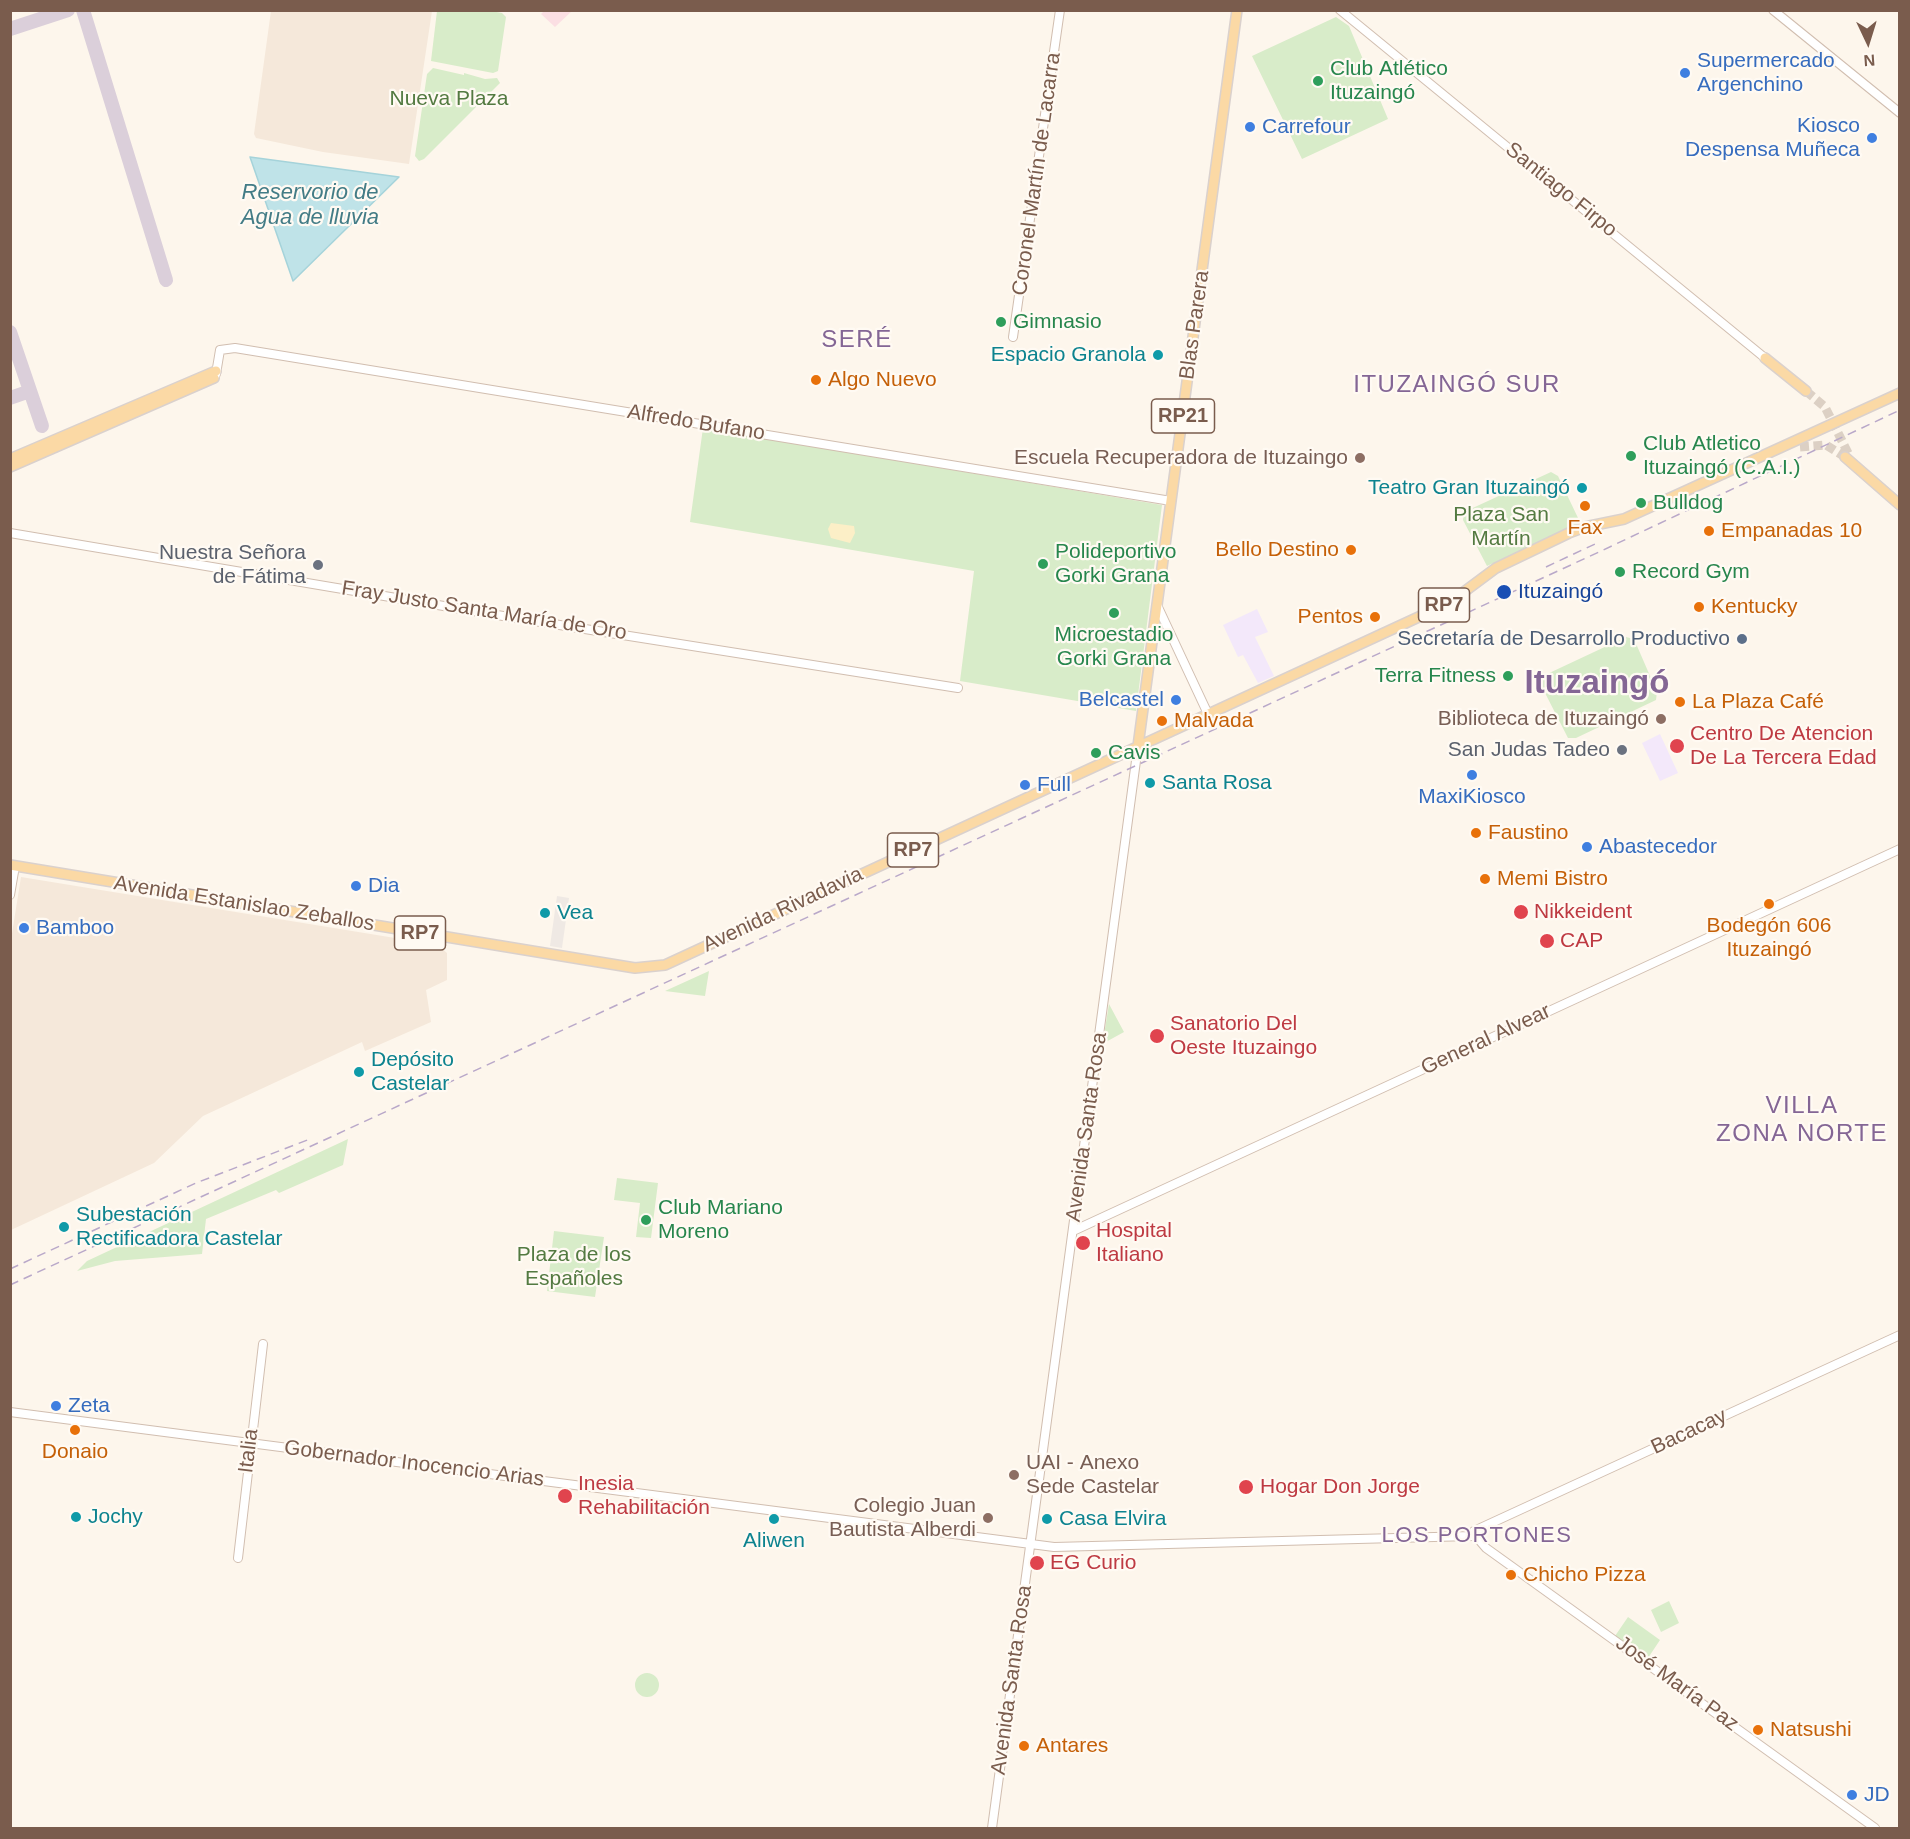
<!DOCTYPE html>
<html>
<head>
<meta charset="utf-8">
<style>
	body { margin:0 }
	#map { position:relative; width:1910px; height:1839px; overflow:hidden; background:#fdf6ec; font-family:Arial,sans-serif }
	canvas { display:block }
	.frame { position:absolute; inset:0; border:12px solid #7a5c4d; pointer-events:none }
	.north { position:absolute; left:1838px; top:12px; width:60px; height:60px; -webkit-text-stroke:4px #fffaf3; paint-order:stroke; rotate:176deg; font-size:16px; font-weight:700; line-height:24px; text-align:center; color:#7a5c4d }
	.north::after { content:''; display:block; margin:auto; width:21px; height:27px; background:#7a5c4d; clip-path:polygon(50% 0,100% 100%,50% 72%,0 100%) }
</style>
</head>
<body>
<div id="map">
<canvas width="1910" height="1839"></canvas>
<div class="frame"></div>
<div class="north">N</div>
</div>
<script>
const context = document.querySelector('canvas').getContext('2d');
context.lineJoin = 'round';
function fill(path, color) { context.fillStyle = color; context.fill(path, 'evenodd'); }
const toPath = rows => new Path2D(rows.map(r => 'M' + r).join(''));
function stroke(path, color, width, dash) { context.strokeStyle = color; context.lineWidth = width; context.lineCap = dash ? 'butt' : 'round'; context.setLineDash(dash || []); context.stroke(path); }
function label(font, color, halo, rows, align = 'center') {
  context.font = font + ' Arial,sans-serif'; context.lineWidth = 4.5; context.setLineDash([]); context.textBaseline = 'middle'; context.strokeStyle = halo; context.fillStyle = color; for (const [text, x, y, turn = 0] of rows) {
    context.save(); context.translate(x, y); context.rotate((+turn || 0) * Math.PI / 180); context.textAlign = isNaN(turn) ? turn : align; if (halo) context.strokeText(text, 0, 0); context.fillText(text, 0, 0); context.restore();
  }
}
const residential = toPath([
	[271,11,432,11,409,164,323,152,256,138,254,134],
	[21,877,438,945,447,953,447,980,426,990,431,1022,365,1051,362,1042,203,1116,154,1163,11,1230,10,946]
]);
const industrial = toPath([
	[557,896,569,898,562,948,550,946]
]);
const education = toPath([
	[1257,609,1268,632,1255,637,1274,676,1258,683,1243,655,1238,657,1223,625],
	[1660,734,1678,773,1660,781,1642,743]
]);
const medical = toPath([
	[544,11,544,10,572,11,555,27,541,14]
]);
const green = toPath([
	[486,10,502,13,506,17,498,71,493,73,431,61,437,11],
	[1336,17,1349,26,1388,119,1302,159,1252,56],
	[433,68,464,75,464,73,485,79,497,78,500,83,424,159,419,161,415,156,427,74],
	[703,428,1162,505,1136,711,960,681,974,571,690,522],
	[1551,472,1558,476,1579,520,1578,524,1487,566,1463,520,1464,512],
	[1626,637,1634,639,1657,692,1656,700,1576,738,1568,738,1543,689,1541,679,1545,675],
	[709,971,705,996,665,991],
	[1109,1004,1124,1032,1104,1043,1103,1041],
	[348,1139,343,1165,279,1193,276,1190,206,1219,202,1254,115,1261,77,1271,87,1261],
	[617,1178,658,1183,651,1238,636,1237,640,1203,614,1200],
	[554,1231,604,1237,595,1297,547,1291],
	[1669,1601,1679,1623,1661,1632,1651,1610],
	[1628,1617,1660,1640,1648,1658,1615,1636],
	'635 1685a12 12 0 1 1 24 0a12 12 0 1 1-24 0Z'
]);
const sand = toPath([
	[831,523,854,526,855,533,850,543,831,538,828,529]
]);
const water = toPath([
	[250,157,399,177,293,281,250,157]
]);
const taxiway = toPath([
	[83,10,166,280],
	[10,29,68,10],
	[10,332,42,426],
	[10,398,30,391]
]);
const majorTunnel = toPath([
	[1806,391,1825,407,1849,455],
	[1800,447,1826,445,1845,457]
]);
const minor = toPath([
	[1340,10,1765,358],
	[1773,10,1900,113],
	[1013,337,1060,10],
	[216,374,220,350,235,348,1171,501],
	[10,533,509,617,958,688],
	[1157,605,1208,714],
	[10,895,15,866],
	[1073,1231,1900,849],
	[10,1412,1054,1547,1472,1536],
	[1472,1536,1474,1531,1900,1335],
	[1480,1541,1486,1548,1875,1828],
	[238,1558,263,1344],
	[992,1828,1138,746]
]);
const major = toPath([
	[1765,358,1806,391],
	[1845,457,1900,505],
	[10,459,216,371],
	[10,467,214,378],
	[1138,746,1237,10],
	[10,865,635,968,665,965,1449,603,1496,568,1569,533,1585,527,1624,519,1900,393]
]);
const rail = toPath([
	[1546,567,1595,544],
	[10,1269,196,1183,310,1139],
	[10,1285,1599,552,1900,410]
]);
const markers = [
	[1685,73,6,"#3f7fe0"],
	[1318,81,6,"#2e9e5b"],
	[1250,127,6,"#3f7fe0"],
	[1872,138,6,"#3f7fe0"],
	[1001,322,6,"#2e9e5b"],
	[1158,355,6,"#0f9aa8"],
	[816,380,6,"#e8710a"],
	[1631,456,6,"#2e9e5b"],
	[1360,458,6,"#8d6e63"],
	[1582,488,6,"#0f9aa8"],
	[1641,503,6,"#2e9e5b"],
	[1585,506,6,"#e8710a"],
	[1709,531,6,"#e8710a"],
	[1351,550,6,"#e8710a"],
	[1043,564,6,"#2e9e5b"],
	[318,565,6,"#6b7280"],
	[1620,572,6,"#2e9e5b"],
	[1504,592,8,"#1a4fb4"],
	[1699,607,6,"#e8710a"],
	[1114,613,6,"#2e9e5b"],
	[1375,617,6,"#e8710a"],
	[1742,639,6,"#5c6f8a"],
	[1508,676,6,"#2e9e5b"],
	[1176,700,6,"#3f7fe0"],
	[1680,702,6,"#e8710a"],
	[1661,719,6,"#8d6e63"],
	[1162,721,6,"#e8710a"],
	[1677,746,8,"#e0444e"],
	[1622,750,6,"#6b7280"],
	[1096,753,6,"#2e9e5b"],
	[1472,775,6,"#3f7fe0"],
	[1150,783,6,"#0f9aa8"],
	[1025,785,6,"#3f7fe0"],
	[1476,833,6,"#e8710a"],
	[1587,847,6,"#3f7fe0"],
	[1485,879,6,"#e8710a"],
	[356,886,6,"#3f7fe0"],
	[1769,904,6,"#e8710a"],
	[1521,912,8,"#e0444e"],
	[545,913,6,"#0f9aa8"],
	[24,928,6,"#3f7fe0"],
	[1547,941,8,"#e0444e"],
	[1157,1036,8,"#e0444e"],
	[359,1072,6,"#0f9aa8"],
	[646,1220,6,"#2e9e5b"],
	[64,1227,6,"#0f9aa8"],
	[1083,1243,8,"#e0444e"],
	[56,1406,6,"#3f7fe0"],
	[75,1430,6,"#e8710a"],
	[1014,1475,6,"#8d6e63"],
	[1246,1487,8,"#e0444e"],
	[565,1496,8,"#e0444e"],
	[76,1517,6,"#0f9aa8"],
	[988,1518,6,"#8d6e63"],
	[774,1519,6,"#0f9aa8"],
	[1047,1519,6,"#0f9aa8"],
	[1037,1563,8,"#e0444e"],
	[1511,1575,6,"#e8710a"],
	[1758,1730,6,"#e8710a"],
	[1024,1746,6,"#e8710a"],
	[1852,1795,6,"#3f7fe0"]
];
const shields = [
	[1183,416,63],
	[1444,605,51],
	[913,850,51],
	[420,933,51]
];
const shieldNames = [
	["RP21",1183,416],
	["RP7",1444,605],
	["RP7",913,850],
	["RP7",420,933]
];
const shopNames = [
	["Supermercado",1697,61],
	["Argenchino",1697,85],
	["Kiosco",1860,126,"right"],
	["Despensa Muñeca",1860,150,"right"],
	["Carrefour",1262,127],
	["Belcastel",1164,700,"right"],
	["Full",1037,785],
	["MaxiKiosco",1472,797,"center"],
	["Abastecedor",1599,847],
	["Dia",368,886],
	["Bamboo",36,928],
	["Zeta",68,1406],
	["JD",1864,1795]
];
const leisureNames = [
	["Club Atlético",1330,69],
	["Ituzaingó",1330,93],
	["Gimnasio",1013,322],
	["Club Atletico",1643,444],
	["Ituzaingó (C.A.I.)",1643,468],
	["Bulldog",1653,503],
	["Polideportivo",1055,552],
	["Gorki Grana",1055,576],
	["Record Gym",1632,572],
	["Microestadio",1114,635,"center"],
	["Gorki Grana",1114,659,"center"],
	["Terra Fitness",1496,676,"right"],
	["Cavis",1108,753],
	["Club Mariano",658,1208],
	["Moreno",658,1232]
];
const parkNames = [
	["Nueva Plaza",449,99],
	["Plaza San",1501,515],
	["Martín",1501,539],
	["Plaza de los",574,1255],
	["Españoles",574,1279]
];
const streetNames = [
	["Coronel Martín de Lacarra",1037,174,-82],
	["Santiago Firpo",1561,190,39],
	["Blas Parera",1195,325,-82],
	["Alfredo Bufano",696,423,9],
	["Fray Justo Santa María de Oro",484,611,9],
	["Avenida Estanislao Zeballos",244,904,9],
	["Avenida Rivadavia",783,910,-25],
	["General Alvear",1486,1040,-25],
	["Avenida Santa Rosa",1087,1127,-82],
	["Bacacay",1689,1432,-25],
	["Italia",249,1451,-83],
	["Gobernador Inocencio Arias",414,1464,7],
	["Avenida Santa Rosa",1012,1680,-82],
	["José María Paz",1677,1684,36]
];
const cultureNames = [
	["Espacio Granola",1146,355,"right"],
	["Teatro Gran Ituzaingó",1570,488,"right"],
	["Santa Rosa",1162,783],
	["Vea",557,913],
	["Depósito",371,1060],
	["Castelar",371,1084],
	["Subestación",76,1215],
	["Rectificadora Castelar",76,1239],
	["Jochy",88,1517],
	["Casa Elvira",1059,1519],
	["Aliwen",774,1541,"center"]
];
const foodNames = [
	["Algo Nuevo",828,380],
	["Fax",1585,528,"center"],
	["Empanadas 10",1721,531],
	["Bello Destino",1339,550,"right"],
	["Kentucky",1711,607],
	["Pentos",1363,617,"right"],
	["La Plaza Café",1692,702],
	["Malvada",1174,721],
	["Faustino",1488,833],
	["Memi Bistro",1497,879],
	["Bodegón 606",1769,926,"center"],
	["Ituzaingó",1769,950,"center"],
	["Donaio",75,1452,"center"],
	["Chicho Pizza",1523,1575],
	["Natsushi",1770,1730],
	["Antares",1036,1746]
];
const educationNames = [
	["Escuela Recuperadora de Ituzaingo",1348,458],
	["Biblioteca de Ituzaingó",1649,719],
	["UAI - Anexo",1026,1463,"left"],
	["Sede Castelar",1026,1487,"left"],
	["Colegio Juan",976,1506],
	["Bautista Alberdi",976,1530]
];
const worshipNames = [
	["Nuestra Señora",306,553],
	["de Fátima",306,577],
	["San Judas Tadeo",1610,750]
];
const transitNames = [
	["Ituzaingó",1518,592]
];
const serviceNames = [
	["Secretaría de Desarrollo Productivo",1730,639]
];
const healthNames = [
	["Centro De Atencion",1690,734],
	["De La Tercera Edad",1690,758],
	["Nikkeident",1534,912],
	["CAP",1560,941],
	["Sanatorio Del",1170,1024],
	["Oeste Ituzaingo",1170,1048],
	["Hospital",1096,1231],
	["Italiano",1096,1255],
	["Inesia",578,1484],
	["Rehabilitación",578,1508],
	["Hogar Don Jorge",1260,1487],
	["EG Curio",1050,1563]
];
const waterNames = [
	["Reservorio de",310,193],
	["Agua de lluvia",310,218]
];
const neighbourhoodNames = [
	["LOS PORTONES",1477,1536]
];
const quarterNames = [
	["SERÉ",857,340],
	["ITUZAINGÓ SUR",1457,385],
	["VILLA",1802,1106],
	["ZONA NORTE",1802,1134]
];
const townNames = [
	["Ituzaingó",1597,684]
];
fill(residential, '#f5e8da');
fill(industrial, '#efe9e4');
fill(education, '#f3e8fa');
fill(medical, '#fbdfe3');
fill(green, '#d8ecc9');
fill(sand, '#fcefc7');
fill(water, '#bfe3e8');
stroke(water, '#a5d3da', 1.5);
stroke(taxiway, '#dbcfda', 14);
stroke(majorTunnel, '#dcd0c4', 9, [9, 4.5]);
stroke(minor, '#d1beb0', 10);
stroke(major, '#dad1cd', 12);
stroke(minor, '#fff', 8);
stroke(major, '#fbd9a5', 9);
stroke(rail, '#b9a8c9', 1.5, [9, 6]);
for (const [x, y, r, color] of markers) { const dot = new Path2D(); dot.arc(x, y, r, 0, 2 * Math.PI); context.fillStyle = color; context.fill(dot); stroke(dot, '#fffaf3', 2); }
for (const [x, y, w] of shields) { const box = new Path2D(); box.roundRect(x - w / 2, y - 17, w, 34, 4.5); context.fillStyle = '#fffaf3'; context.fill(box); stroke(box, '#7a5c4d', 1.5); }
label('bold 20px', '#7a5c4d', null, shieldNames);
label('21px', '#366cbe', '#fffaf3', shopNames, 'left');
label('21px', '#27864d', '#fffaf3', leisureNames, 'left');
label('21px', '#537a41', '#fffaf3', parkNames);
label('21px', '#7a5c4d', '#fffaf3', streetNames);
label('21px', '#0d838f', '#fffaf3', cultureNames, 'left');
label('21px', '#c56008', '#fffaf3', foodNames, 'left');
label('21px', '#785e54', '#fffaf3', educationNames, 'right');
label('21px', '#5b616d', '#fffaf3', worshipNames, 'right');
label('21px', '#164399', '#fffaf3', transitNames, 'left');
label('21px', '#4e5e75', '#fffaf3', serviceNames, 'right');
label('21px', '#be3a42', '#fffaf3', healthNames, 'left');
label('italic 22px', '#437c86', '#fffaf3', waterNames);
context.letterSpacing = '1.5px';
label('22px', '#846695', '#fffaf3', neighbourhoodNames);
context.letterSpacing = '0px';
context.letterSpacing = '1.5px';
label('24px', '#846695', '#fffaf3', quarterNames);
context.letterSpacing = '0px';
label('bold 33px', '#846695', '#fffaf3', townNames);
</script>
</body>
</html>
